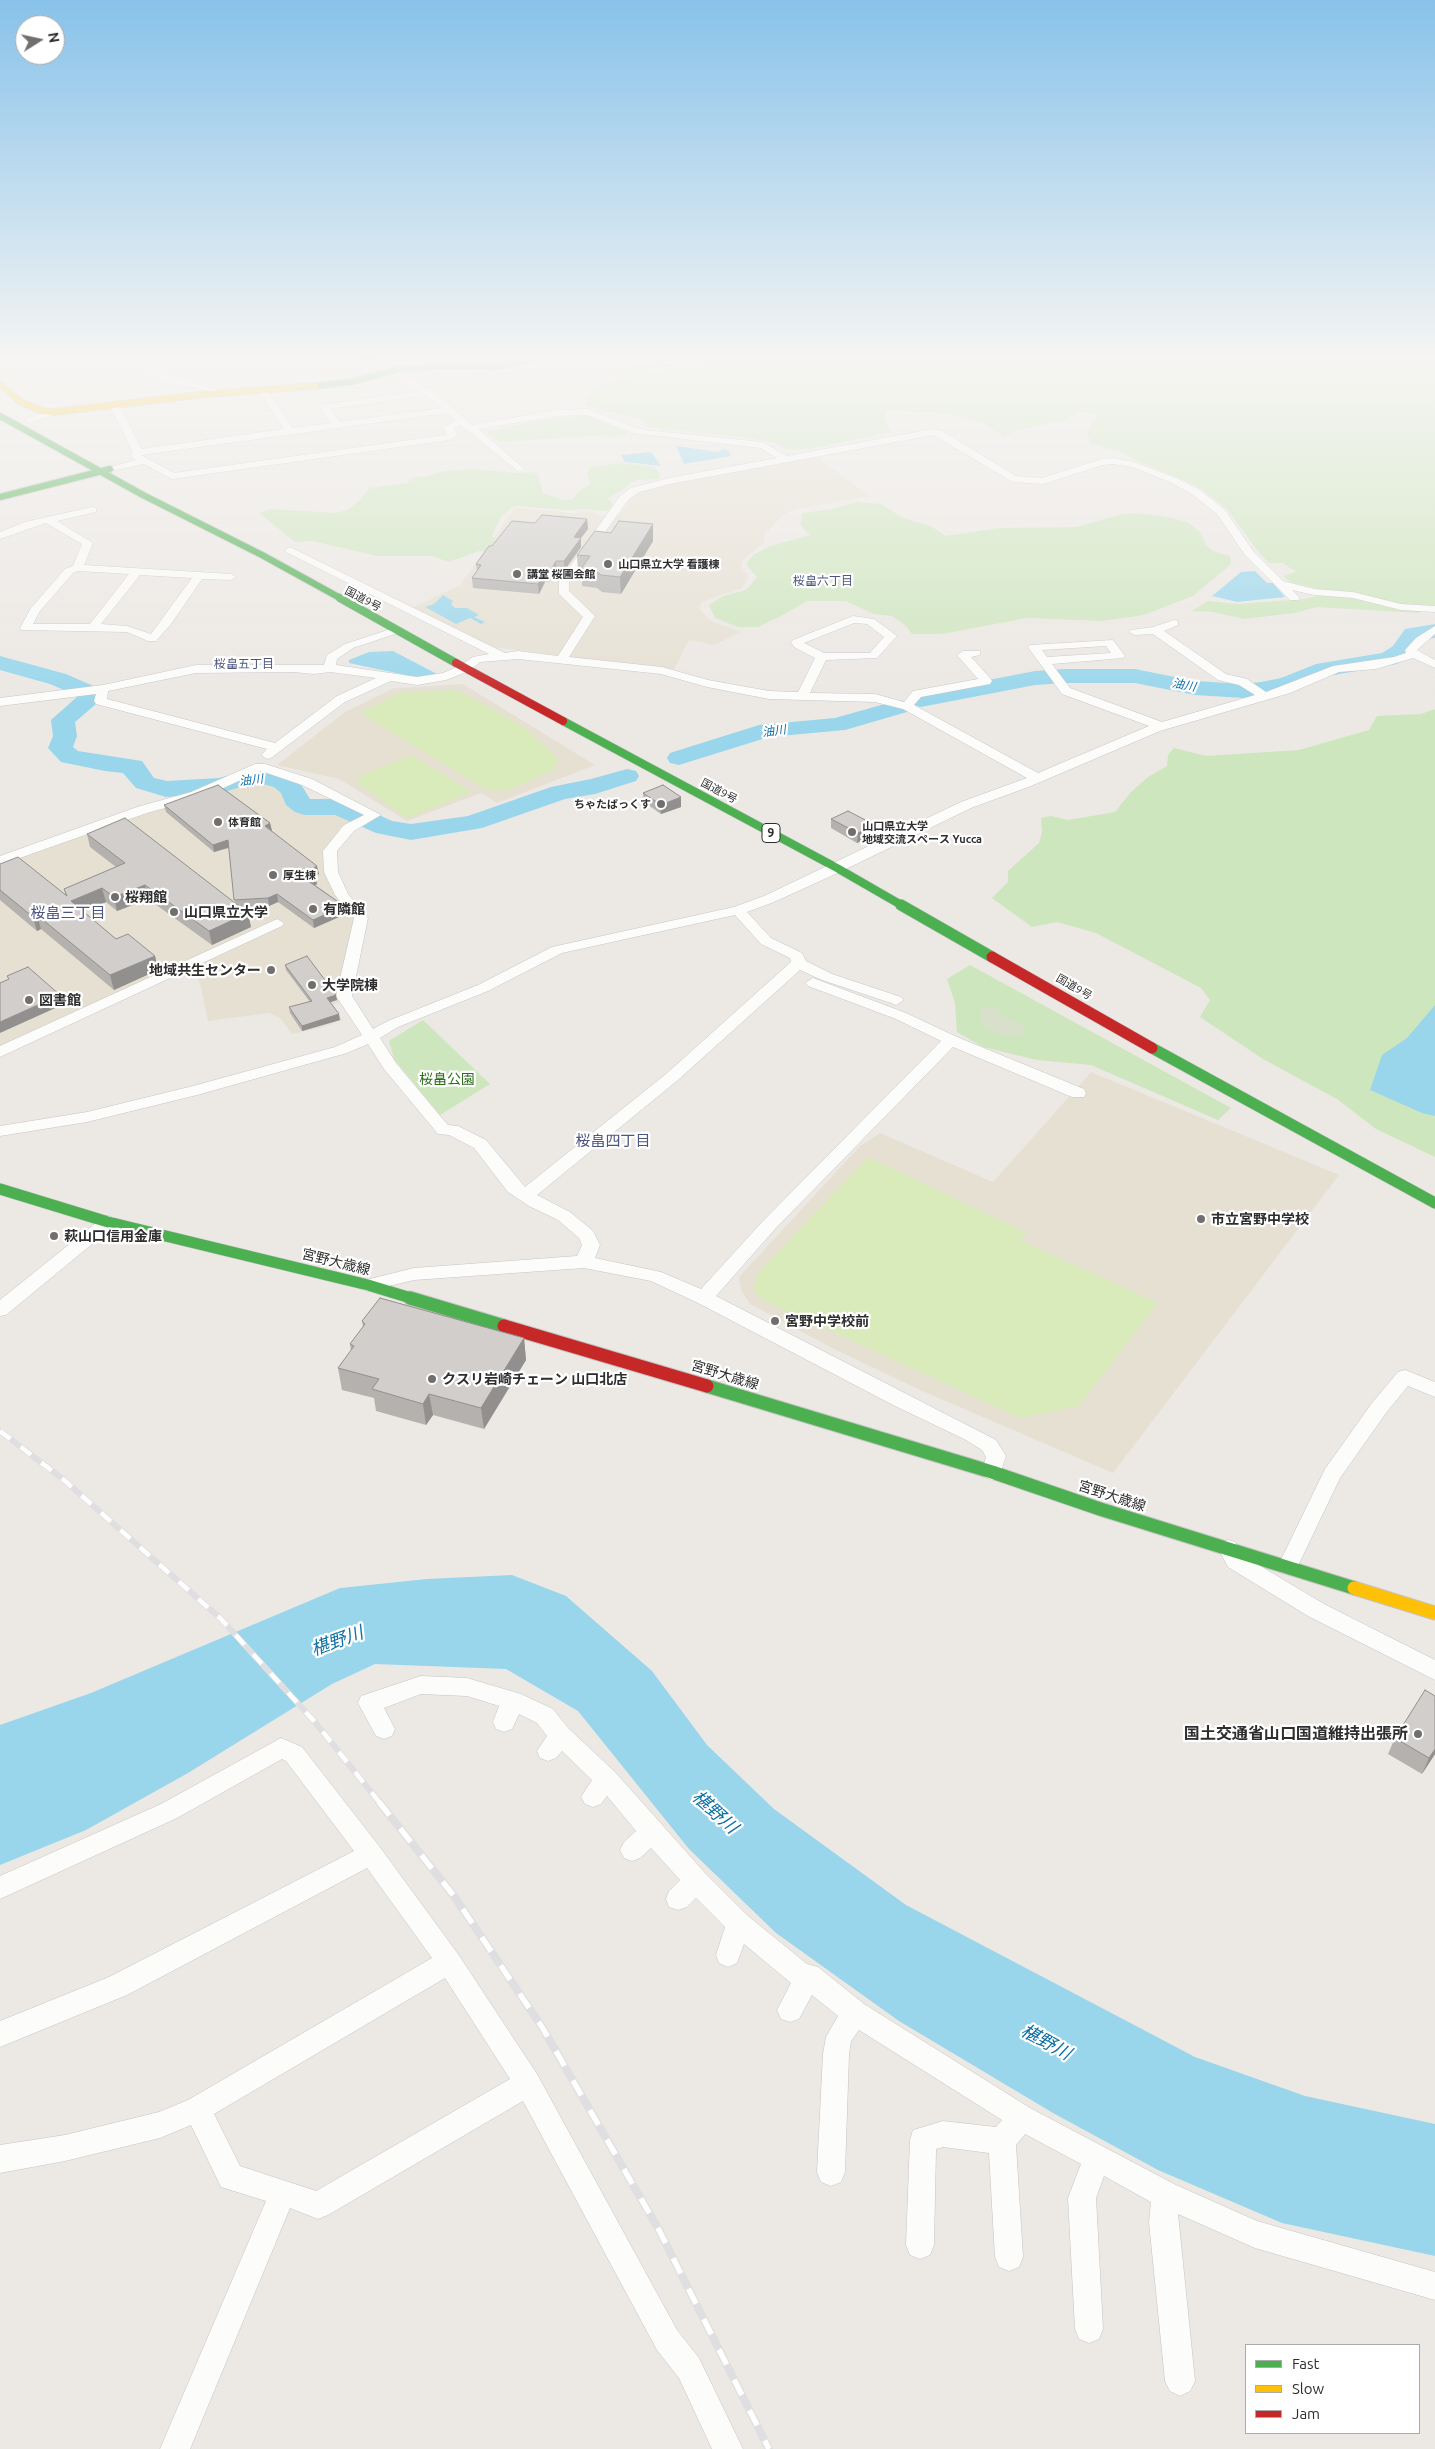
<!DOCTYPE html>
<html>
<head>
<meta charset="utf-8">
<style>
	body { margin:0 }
	#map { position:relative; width:1435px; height:2449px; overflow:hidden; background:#ece8e4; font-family:Ubuntu,sans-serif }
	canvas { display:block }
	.legend { position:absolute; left:1245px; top:2344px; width:175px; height:90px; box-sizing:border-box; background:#fff; border:1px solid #ababab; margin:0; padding:6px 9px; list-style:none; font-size:15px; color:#2e2e2e }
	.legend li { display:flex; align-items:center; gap:10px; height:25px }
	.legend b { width:25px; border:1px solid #ababab }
	.north { position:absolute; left:15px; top:15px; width:50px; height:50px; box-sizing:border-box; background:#fff; border:1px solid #ababab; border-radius:50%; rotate:80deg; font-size:14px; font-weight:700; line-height:20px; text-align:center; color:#2e2e2e }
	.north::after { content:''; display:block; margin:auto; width:18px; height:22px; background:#706f6e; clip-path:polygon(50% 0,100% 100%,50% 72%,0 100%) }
</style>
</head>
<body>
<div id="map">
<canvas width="1435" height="2449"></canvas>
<ul class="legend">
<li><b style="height:6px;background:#4caf50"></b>Fast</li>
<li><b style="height:6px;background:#ffc107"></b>Slow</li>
<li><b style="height:6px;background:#c62828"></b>Jam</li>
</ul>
<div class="north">N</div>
</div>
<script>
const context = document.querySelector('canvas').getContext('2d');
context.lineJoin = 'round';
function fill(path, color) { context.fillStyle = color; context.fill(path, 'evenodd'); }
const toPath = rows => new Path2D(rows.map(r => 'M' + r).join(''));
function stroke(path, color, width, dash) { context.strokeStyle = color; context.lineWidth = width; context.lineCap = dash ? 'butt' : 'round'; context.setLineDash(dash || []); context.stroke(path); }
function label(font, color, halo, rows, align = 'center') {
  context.font = font + ' Ubuntu,"Noto Sans JP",sans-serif'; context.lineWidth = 4.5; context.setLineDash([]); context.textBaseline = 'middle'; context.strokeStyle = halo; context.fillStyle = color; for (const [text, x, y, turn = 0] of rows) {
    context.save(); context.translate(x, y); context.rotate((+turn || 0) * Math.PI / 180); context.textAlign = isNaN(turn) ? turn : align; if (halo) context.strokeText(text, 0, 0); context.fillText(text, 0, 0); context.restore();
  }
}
const education = toPath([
	[816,457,870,496,797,509,784,514,764,535,764,543,743,560,741,568,749,576,741,589,720,595,701,603,699,609,711,621,741,632,714,645,689,640,674,669,669,670,493,647,469,638,412,608,460,585,515,508,575,513,583,511,594,512,600,516,619,515,633,496,653,487],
	[463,684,595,765,497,803,481,793,407,821,339,779,277,765,345,712,394,688],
	[262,777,281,782,289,789,291,801,300,807,332,808,348,811,358,817,340,828,337,835,323,851,324,866,335,893,340,903,358,921,343,983,331,987,340,999,338,1003,332,1005,343,1020,320,1028,292,1034,280,1018,269,1013,208,1021,201,987,193,967,0,1048,0,865,245,778],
	[1091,1072,1339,1175,1113,1473,920,1390,832,1348,750,1304,741,1290,739,1277,860,1146,880,1133,993,1182]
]);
const green = toPath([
	[728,360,1435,360,1435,607,1428,606,1419,613,1317,607,1295,613,1244,619,1212,612,1192,611,1208,601,1238,604,1304,599,1321,595,1315,588,1290,582,1283,576,1296,572,1283,563,1269,563,1260,554,1227,509,1197,486,1133,459,1123,453,1090,443,1087,432,1098,416,1082,411,1063,421,1015,431,1004,437,981,422,955,415,888,409,884,417,891,432,810,449,786,449,775,443,749,438,647,427,639,418,617,414,585,405,587,396,602,383,659,370],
	[585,415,625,431,627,435,617,437,593,436,499,442,486,432,529,422],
	[621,463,653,467,659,472,659,479,637,480,630,483,627,487,607,499,612,502,612,507,606,511,584,509,566,510,517,506,511,508,501,517,492,536,497,541,566,559,479,551,449,562,432,556,377,556,312,541,295,542,259,513,270,509,336,513,347,510,360,500,369,488,406,483,416,476,423,477,444,471,474,469,517,473,532,472,538,474,543,493,564,500,573,499,578,492,591,484,587,475,589,467],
	[857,502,881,504,903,518,931,526,945,536,999,528,1076,527,1122,514,1136,513,1168,517,1187,522,1200,532,1206,545,1213,551,1230,556,1231,564,1193,596,1144,615,1102,621,1027,618,942,634,912,634,906,626,892,616,874,614,846,601,807,601,785,614,758,627,738,627,715,618,709,605,723,596,746,590,757,577,746,564,753,555,770,546,810,535,800,525,802,513,832,509],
	[1435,709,1435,1157,1376,1129,1337,1099,1263,1059,1200,1017,1210,1000,1201,988,1096,933,1057,922,1032,927,992,898,1008,882,1008,871,1039,843,1042,832,1041,818,1051,816,1068,820,1115,812,1131,792,1148,777,1167,766,1168,755,1174,748,1206,756,1299,750,1369,730,1377,716,1421,714],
	[970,965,1231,1108,1218,1120,1091,1065,1037,1060,983,1047,957,1032,955,1003,947,979],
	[423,1020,490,1084,440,1115,394,1059,389,1041]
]);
const cemetery = toPath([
	[991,1006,1005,1017,1027,1028,1022,1035,1008,1036,987,1029,980,1021,981,1009]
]);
const pitch = toPath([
	[457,690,522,726,558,758,555,769,506,791,485,789,360,713,402,692],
	[411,755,472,792,407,818,359,784,358,777],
	[868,1157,1027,1233,1020,1240,1158,1303,1079,1406,1020,1418,761,1299,753,1288,758,1273]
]);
const water = toPath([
	[648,360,654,360,681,365,630,371,636,364],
	[676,446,718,452,723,449,728,450,731,456,684,464],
	[649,452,652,453,661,466,625,462,621,455],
	[1255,571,1267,583,1273,583,1285,597,1237,602,1212,596,1241,572],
	[443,595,453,601,451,604,455,608,467,608,479,615,474,617,485,622,481,624,470,618,456,624,425,607,434,604],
	[393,651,437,674,415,677,349,663,349,660,369,652],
	[1435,1005,1435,1116,1422,1113,1370,1090,1382,1055,1407,1038],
	[512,1575,566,1596,652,1671,707,1745,774,1809,906,1905,1195,2057,1305,2096,1435,2124,1435,2256,1282,2223,1158,2170,1053,2113,899,2021,776,1933,689,1849,578,1711,506,1669,375,1664,332,1684,188,1773,86,1830,0,1865,0,1725,91,1693,340,1588,427,1579]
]);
const river = toPath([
	[1435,624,1435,638,1420,640,1409,656,1397,664,1322,677,1296,688,1261,696,1244,698,1195,695,1135,683,1065,683,1035,685,921,707,913,705,909,700,913,695,921,693,1035,671,1065,669,1135,669,1195,681,1244,684,1261,682,1281,678,1316,664,1382,653,1393,646,1405,629,1435,624],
	[0,656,66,674,98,688,103,698,75,722,77,736,73,747,78,751,142,761,154,778,167,781,219,778,245,771,265,769,292,777,302,786,310,799,336,799,360,806,392,821,411,824,468,816,551,787,591,779,627,769,636,771,639,776,636,781,595,794,565,799,482,828,411,840,376,833,335,815,304,815,295,812,286,805,281,793,274,787,263,784,247,785,221,793,166,797,136,788,123,773,105,771,61,762,48,748,53,736,51,720,78,696,50,684,0,670,0,656],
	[899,700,907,702,911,707,907,712,845,730,769,737,679,765,670,763,667,758,670,753,759,725,835,718,899,700]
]);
const street = toPath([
	[364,360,423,361,434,367,430,370,421,366,368,363,364,360],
	[163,364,170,366,158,372,226,392,222,395,190,386,169,383,146,372,163,364],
	[390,368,431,390,472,425,557,410,588,409,636,428,654,431,762,442,787,456,933,429,942,431,1016,476,1042,478,1102,459,1113,458,1134,462,1176,478,1200,490,1225,510,1253,551,1283,581,1314,589,1353,592,1401,604,1435,606,1435,612,1401,610,1353,598,1314,595,1292,590,1300,598,1298,600,1290,600,1245,555,1217,514,1192,494,1170,482,1132,467,1113,464,1103,465,1043,484,1013,482,933,435,670,484,639,492,628,500,569,582,569,591,595,616,569,657,662,667,708,680,769,691,798,692,815,658,794,647,791,642,793,640,853,616,874,619,897,636,877,658,826,660,810,693,875,694,904,702,913,691,978,679,957,655,963,651,980,651,980,655,971,657,990,678,992,681,990,684,921,697,914,705,1038,773,1149,726,1062,694,1028,647,1030,645,1113,640,1125,656,1123,658,1052,664,1070,688,1162,722,1255,695,1239,685,1218,680,1153,634,1135,635,1129,632,1131,630,1153,627,1174,620,1178,621,1178,625,1164,631,1226,674,1247,679,1266,692,1333,666,1394,657,1406,653,1405,650,1416,638,1435,626,1435,634,1417,650,1435,660,1435,668,1413,658,1376,669,1339,672,1290,693,1160,731,1031,786,971,808,842,871,774,902,747,912,771,938,802,953,806,961,832,974,901,997,904,1000,896,1005,891,1003,822,980,800,970,678,1080,537,1195,570,1212,593,1231,600,1245,595,1258,661,1272,701,1289,763,1221,941,1041,896,1019,808,986,805,983,813,978,906,1013,957,1037,1084,1089,1086,1093,1084,1097,1072,1097,953,1047,775,1229,716,1296,996,1440,1006,1456,999,1477,992,1480,985,1477,982,1472,986,1457,982,1450,964,1439,895,1406,698,1303,651,1281,584,1268,414,1280,368,1291,362,1289,359,1285,362,1281,414,1268,577,1256,582,1245,579,1238,558,1220,529,1206,508,1192,474,1148,449,1135,438,1134,384,1069,368,1044,347,1053,197,1095,87,1122,0,1136,0,1126,87,1112,193,1086,335,1047,362,1035,336,996,354,918,335,895,324,872,323,851,344,825,364,815,302,785,261,771,201,798,147,813,0,865,0,856,137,807,191,792,255,764,265,764,312,779,381,815,354,831,337,851,338,872,348,894,368,918,352,996,373,1029,388,1021,478,985,552,947,734,907,764,896,961,802,1027,778,903,709,875,702,769,699,707,687,661,674,518,659,480,662,469,671,446,680,417,685,391,681,345,702,271,758,267,759,261,755,267,749,96,704,94,701,96,694,0,706,0,698,103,685,196,665,324,665,327,655,345,644,397,627,401,628,401,632,353,648,337,659,336,665,417,677,443,673,461,665,473,657,489,654,286,552,285,550,290,547,505,653,518,651,558,656,583,617,559,594,559,582,620,496,631,488,669,478,777,458,760,448,634,433,587,415,557,416,478,429,522,467,524,469,519,472,461,425,454,428,457,435,449,440,172,479,144,464,116,470,111,467,136,460,131,456,133,452,110,406,112,404,120,406,141,449,284,429,258,390,262,387,265,388,293,428,331,423,319,407,321,405,419,391,387,373,386,371,390,368],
	[426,395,442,408,340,422,330,409,426,395],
	[447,413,456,420,444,427,446,435,174,473,141,455,447,413],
	[854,623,867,624,884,637,870,653,824,653,804,643,854,623],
	[1106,646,1111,653,1047,657,1042,650,1106,646],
	[293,672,314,674,330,672,376,678,337,696,275,743,107,699,108,691,196,673,293,672],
	[735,915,761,944,790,958,791,962,666,1074,525,1187,486,1140,458,1126,448,1125,441,1117,396,1063,380,1038,398,1027,488,991,562,953,735,915],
	[54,409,59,412,57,414,29,423,24,420,54,409],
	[92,507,96,508,96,512,57,521,93,543,84,565,231,574,236,577,231,580,202,579,171,624,156,641,148,641,127,632,22,630,20,628,31,608,65,569,73,566,82,544,46,523,0,539,0,532,25,522,92,507],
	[78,571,129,574,90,624,33,624,40,611,73,573,78,571],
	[140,575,192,578,151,634,127,626,101,624,140,575],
	[277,919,284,923,282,926,0,1057,0,1046,277,919],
	[108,1216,114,1218,117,1222,114,1226,6,1315,0,1316,0,1300,102,1218,108,1216],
	[1405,1370,1435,1382,1435,1397,1408,1386,1386,1413,1340,1478,1295,1572,1288,1574,1281,1572,1278,1566,1325,1469,1372,1403,1398,1372,1405,1370],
	[1228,1540,1235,1542,1242,1555,1324,1604,1435,1660,1435,1680,1308,1616,1228,1567,1218,1548,1221,1542,1228,1540],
	[421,1676,467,1678,521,1694,553,1709,569,1729,615,1772,705,1873,748,1916,807,1964,818,1967,864,2004,1030,2108,1176,2185,1257,2221,1435,2272,1435,2300,1255,2248,1178,2214,1195,2381,1190,2391,1180,2396,1170,2391,1165,2381,1149,2222,1151,2202,1104,2176,1096,2198,1103,2329,1099,2339,1089,2343,1079,2339,1075,2329,1068,2198,1081,2164,1025,2134,1016,2145,1023,2257,1019,2267,1009,2271,999,2267,995,2257,989,2153,943,2147,936,2149,934,2245,930,2255,920,2259,910,2255,906,2245,910,2140,913,2130,943,2121,996,2127,1002,2120,859,2030,851,2041,849,2054,845,2172,841,2182,831,2186,821,2182,817,2172,823,2054,826,2037,838,2016,812,1995,799,2019,790,2022,781,2019,777,2010,791,1983,744,1944,737,1963,728,1967,719,1963,716,1955,725,1927,696,1898,687,1907,678,1910,669,1907,666,1899,669,1891,680,1880,651,1848,640,1858,632,1861,624,1858,620,1850,624,1842,636,1831,607,1796,601,1804,593,1807,585,1804,581,1797,592,1780,562,1751,556,1758,548,1761,540,1758,537,1751,547,1736,537,1723,519,1714,512,1729,504,1732,496,1729,493,1722,499,1706,467,1696,421,1694,384,1708,395,1729,392,1736,384,1739,376,1736,358,1703,361,1696,421,1676],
	[281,1738,302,1747,379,1846,458,1954,537,2074,677,2330,699,2358,743,2449,712,2449,679,2378,657,2350,523,2101,328,2215,318,2219,290,2208,190,2449,160,2449,266,2201,221,2187,191,2125,160,2138,65,2161,0,2173,0,2145,65,2135,159,2112,188,2100,432,1958,367,1868,127,1995,0,2047,0,2021,109,1977,354,1851,286,1761,282,1759,177,1818,0,1899,0,1876,161,1804,281,1738],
	[445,1978,510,2079,316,2191,240,2166,214,2114,445,1978]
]);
const fastFar3 = toPath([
	[315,386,351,382,400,369,447,366,499,367,531,360],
	[0,416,143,495,262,555,342,599],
	[0,497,110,469]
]);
const fastFar2 = toPath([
	[340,598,456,663],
	[563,721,837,868,903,906]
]);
const fastFar1 = toPath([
	[901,905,992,957],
	[1152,1048,1435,1203],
	[0,1189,108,1222,368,1285,414,1299]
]);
const fast = toPath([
	[410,1298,504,1326],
	[707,1386,992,1472,1100,1509,1354,1588]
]);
const slowFar1 = toPath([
	[0,384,21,402,42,411,54,412,207,394,315,386]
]);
const slow = toPath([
	[1354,1588,1435,1613]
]);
const jamFar2 = toPath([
	[456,663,563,721]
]);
const jamFar1 = toPath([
	[992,957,1152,1048]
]);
const jam = toPath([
	[504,1326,707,1386]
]);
const railFar1 = toPath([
	[0,1431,64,1480,221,1619,314,1721,380,1803]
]);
const rail = toPath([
	[379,1802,454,1896,542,2027,659,2230,769,2449]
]);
const wall = toPath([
	[587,519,588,529,581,538,581,547,564,571,556,571,549,582,545,582,539,594,473,588,472,578,477,571,476,564,492,546,535,523],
	[653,524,653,541,621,594,602,592,597,588,582,586,582,573,578,572,577,555,611,533],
	[643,793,681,807,661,814,644,802],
	[164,805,270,823,272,831,319,874,315,876,317,884,315,885,344,906,346,914,314,928,278,902,269,906,241,907,251,927,212,945,148,899,117,911,106,902,83,912,116,939,155,956,158,970,114,990,41,929,37,931,0,900,0,864,66,895,64,889,116,867,90,847,87,834,235,903,229,848,214,852,166,812],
	[831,819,875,825,874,835,857,843,831,828],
	[285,965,337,1000,330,1002,340,1020,302,1031,290,1013,289,1007,310,1002,286,970],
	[362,1321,524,1338,526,1360,484,1429,433,1415,426,1425,376,1411,374,1398,342,1390,338,1368,351,1351,350,1344,363,1327],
	[1395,1738,1435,1754,1422,1774,1388,1754]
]);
const shadedWall = toPath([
	[587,519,588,529,581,538,581,547,564,571,564,561,574,537],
	[653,524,653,541,621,594,620,577],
	[556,561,556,571,549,582,549,573],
	[545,572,545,582,539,594,538,584],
	[681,797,681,807,661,814,661,805],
	[270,823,272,831,265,826],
	[875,825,874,835,857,843,858,833],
	[228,840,230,847,214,852,213,845],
	[317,866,319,874,310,878,308,871],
	[316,876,317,884,309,888,307,880],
	[145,885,148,899,117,911,114,897],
	[102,888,106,902,74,915,71,901],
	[277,894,278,902,269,906,268,898],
	[344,906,346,914,314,928,313,920],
	[248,913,251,927,212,945,209,931],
	[37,915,41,929,37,931,33,917],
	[155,956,158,970,114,990,110,975],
	[60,995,62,1005,0,1033,0,1022],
	[336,995,337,1000,328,1003,327,998],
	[339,1014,340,1020,302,1031,302,1026],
	[524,1338,526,1360,484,1429,481,1408],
	[429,1394,433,1415,426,1425,423,1404],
	[1435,1749,1435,1754,1422,1774,1429,1758]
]);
const building = toPath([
	[542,515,587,519,574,537,581,538,564,561,556,561,549,573,545,572,538,584,472,578,481,565,476,564,489,546,492,546,512,521,535,523,542,515],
	[619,521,653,524,620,577,601,575,596,571,581,569,590,556,577,555,595,531,611,533,619,521],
	[218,785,270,823,265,826,317,866,308,871,316,876,307,880,344,906,313,920,277,894,268,898,234,900,228,840,213,845,164,805,218,785],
	[663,785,681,797,661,805,643,793,663,785],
	[848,811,875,825,858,833,831,819,848,811],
	[125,818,248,913,209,931,145,885,114,897,102,888,71,901,116,939,128,934,155,956,110,975,37,915,33,917,0,890,0,864,18,857,67,896,64,889,125,863,87,834,125,818],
	[307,956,336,995,327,998,339,1014,302,1026,289,1007,312,1001,285,965,307,956],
	[28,967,60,995,0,1022,0,983,9,979,7,976,28,967],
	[380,1298,524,1338,481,1408,429,1394,423,1404,372,1389,379,1379,338,1368,354,1346,350,1344,365,1324,362,1321,380,1298],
	[1425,1690,1435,1696,1435,1749,1429,1758,1395,1738,1425,1690]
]);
const markers = [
	[608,564,5,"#706f6e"],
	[517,574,5,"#706f6e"],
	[661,804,5,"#706f6e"],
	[218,822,5,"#706f6e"],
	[852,832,5,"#706f6e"],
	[273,875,5,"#706f6e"],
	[115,897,5,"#706f6e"],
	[313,909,5,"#706f6e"],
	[174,912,5,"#706f6e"],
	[271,970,5,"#706f6e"],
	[312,985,5,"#706f6e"],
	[29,1000,5,"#706f6e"],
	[1201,1219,5,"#706f6e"],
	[54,1236,5,"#706f6e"],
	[775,1321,5,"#706f6e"],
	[432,1379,5,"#706f6e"],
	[1418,1734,5,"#706f6e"]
];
const farPoinames = [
	["山口県立大学 看護棟",618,564],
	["講堂 桜圃会館",527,574],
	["ちゃたばっくす",651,804,"right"],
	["体育館",228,822],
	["山口県立大学",862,826],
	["地域交流スペース Yucca",862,839],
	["厚生棟",283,875]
];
const farStreetnames = [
	["国道9号",363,599,28],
	["国道9号",719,791,28],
	["国道9号",1074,987,30]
];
const farNeighbourhoodnames = [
	["桜畠六丁目",823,581],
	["桜畠五丁目",244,664]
];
const farWaternames = [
	["油川",1184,685,10],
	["油川",774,731,-8],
	["油川",251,780,-6]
];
const shields = [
	[771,833,18]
];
const shieldNames = [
	["9",771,833]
];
const poiNames = [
	["桜翔館",125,897],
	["有隣館",323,909],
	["山口県立大学",184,912],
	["地域共生センター",261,970,"right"],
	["大学院棟",322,985],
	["図書館",39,1000],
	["市立宮野中学校",1211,1219],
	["萩山口信用金庫",64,1236],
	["宮野中学校前",785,1321],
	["クスリ岩崎チェーン 山口北店",442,1379]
];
const parkNames = [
	["桜畠公園",447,1079]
];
const streetNames = [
	["宮野大歳線",336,1262,14],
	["宮野大歳線",725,1375,17],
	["宮野大歳線",1112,1496,18]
];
const neighbourhoodNames = [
	["桜畠三丁目",68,913],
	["桜畠四丁目",613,1141]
];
const nearPoinames = [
	["国土交通省山口国道維持出張所",1408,1734]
];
const nearWaternames = [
	["椹野川",337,1641,-20],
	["椹野川",715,1812,42],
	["椹野川",1046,2042,29]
];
fill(education, '#e6e0d3');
fill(green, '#cee6be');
fill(cemetery, '#d8e0cc');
fill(pitch, '#d9eabb');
fill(water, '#99d6ec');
fill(river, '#99d6ec');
stroke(street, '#c5c4c5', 1);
stroke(fastFar3, '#c5c4c5', 8);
stroke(fastFar2, '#c5c4c5', 9);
stroke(fastFar1, '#c5c4c5', 12);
stroke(fast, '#c5c4c5', 15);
stroke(slowFar1, '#c5c4c5', 8);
stroke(slow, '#c5c4c5', 15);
stroke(jamFar2, '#c5c4c5', 9);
stroke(jamFar1, '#c5c4c5', 12);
stroke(jam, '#c5c4c5', 15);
fill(street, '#fcfcfb');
stroke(fastFar3, '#4caf50', 6);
stroke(fastFar2, '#4caf50', 8);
stroke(fastFar1, '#4caf50', 11);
stroke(fast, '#4caf50', 13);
stroke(slowFar1, '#ffc107', 6);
stroke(slow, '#ffc107', 13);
stroke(jamFar2, '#c62828', 8);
stroke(jamFar1, '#c62828', 11);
stroke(jam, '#c62828', 13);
stroke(railFar1, '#dfdfe1', 6);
stroke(rail, '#dfdfe1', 8);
stroke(railFar1, '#fff', 4.5, [13]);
stroke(rail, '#fff', 5.5, [17]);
fill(wall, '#b4b1af');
fill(shadedWall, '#92908e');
fill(building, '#d1cecb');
stroke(building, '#92908e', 1);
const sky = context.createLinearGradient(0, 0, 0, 703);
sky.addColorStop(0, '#88c2ea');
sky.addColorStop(0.51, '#f6f5f3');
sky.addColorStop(1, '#f6f5f300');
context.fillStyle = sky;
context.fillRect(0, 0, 1435, 703);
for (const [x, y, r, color] of markers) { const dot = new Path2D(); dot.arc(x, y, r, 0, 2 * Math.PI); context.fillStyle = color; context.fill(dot); stroke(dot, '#fff', 2); }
label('bold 11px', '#2e2e2e', '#fff', farPoinames, 'left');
label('11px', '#2e2e2e', '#fff', farStreetnames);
label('12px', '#4d5680', '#fff', farNeighbourhoodnames);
label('italic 12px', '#0d6fa3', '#fff', farWaternames);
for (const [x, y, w] of shields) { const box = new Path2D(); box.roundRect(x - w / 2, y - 9.5, w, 19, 4); context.fillStyle = '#fff'; context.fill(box); stroke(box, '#2e2e2e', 1); }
label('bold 12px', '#2e2e2e', null, shieldNames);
label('bold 14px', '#2e2e2e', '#fff', poiNames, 'left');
label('14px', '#2c6e1b', '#fff', parkNames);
label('14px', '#2e2e2e', '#fff', streetNames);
label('15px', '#4d5680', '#fff', neighbourhoodNames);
label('bold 16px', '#2e2e2e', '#fff', nearPoinames, 'right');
label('italic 18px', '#0d6fa3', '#fff', nearWaternames);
</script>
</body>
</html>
